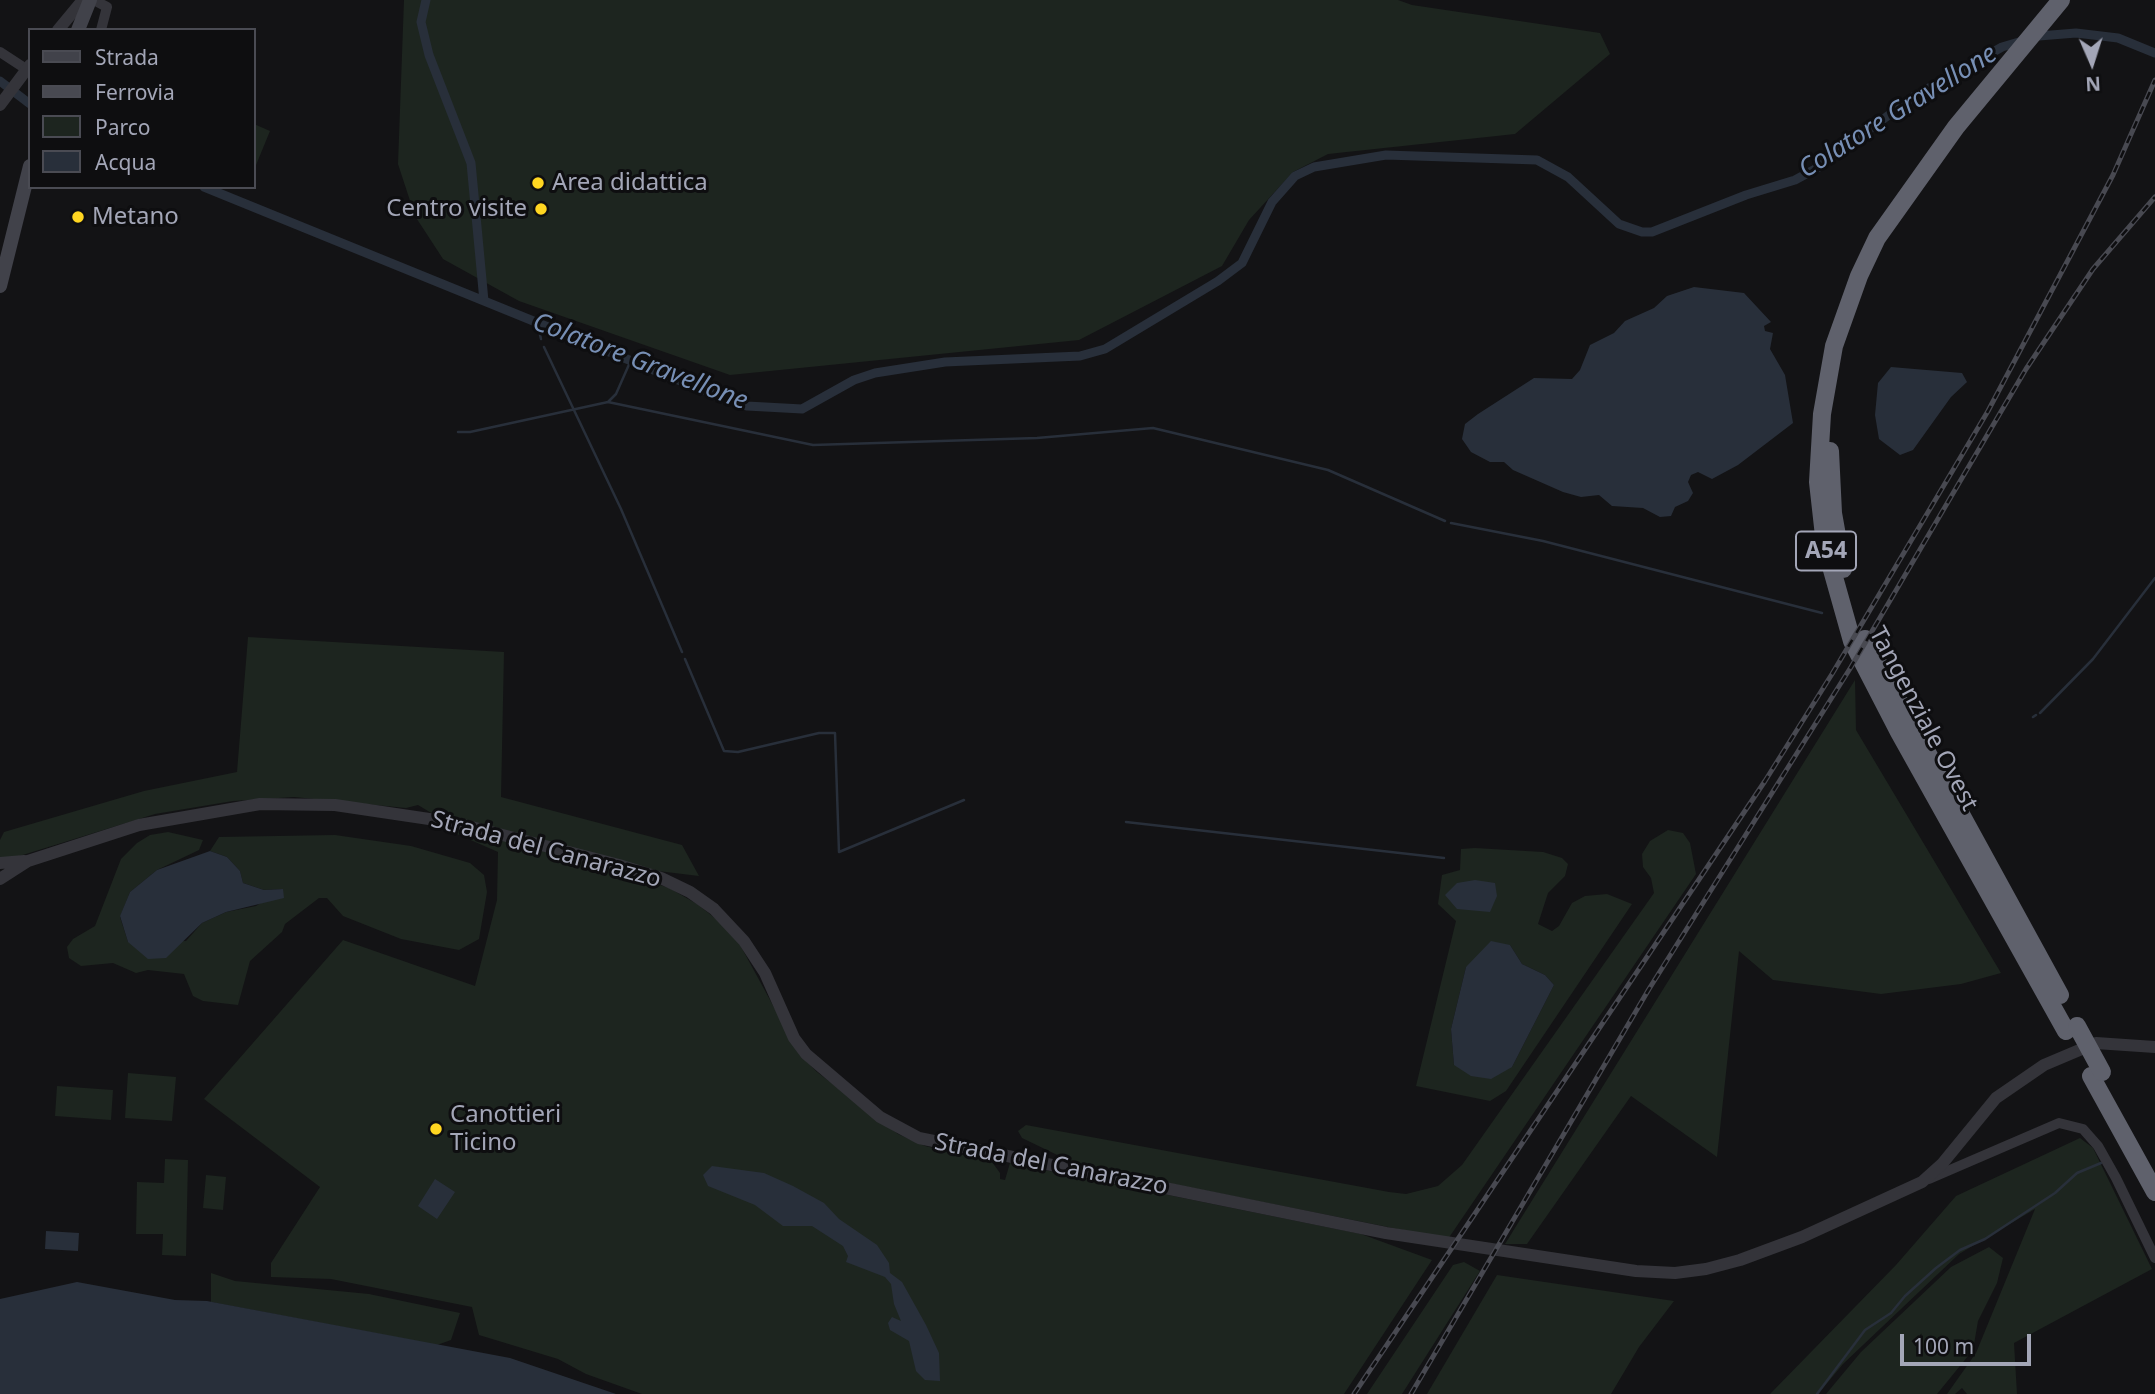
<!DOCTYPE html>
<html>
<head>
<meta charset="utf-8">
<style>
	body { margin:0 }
	#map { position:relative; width:2155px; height:1394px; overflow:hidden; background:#131315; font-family:"Noto Sans",sans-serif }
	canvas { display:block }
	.legend { position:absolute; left:28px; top:28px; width:228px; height:161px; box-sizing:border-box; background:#0e0e10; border:2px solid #4a4b53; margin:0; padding:9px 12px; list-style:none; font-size:21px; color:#a3a6b7 }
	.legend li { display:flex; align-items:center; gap:14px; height:35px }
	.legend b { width:35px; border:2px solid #4a4b53 }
	.north { position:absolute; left:2057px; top:28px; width:70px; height:70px; -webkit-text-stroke:5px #0e0e10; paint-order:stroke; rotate:177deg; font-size:19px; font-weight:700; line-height:28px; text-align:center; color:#a3a6b7 }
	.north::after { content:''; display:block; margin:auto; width:24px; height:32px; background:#a3a6b7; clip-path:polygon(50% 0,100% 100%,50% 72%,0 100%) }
	.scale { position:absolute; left:1900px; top:1334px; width:131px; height:32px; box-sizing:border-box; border:4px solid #a3a6b7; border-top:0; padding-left:9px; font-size:21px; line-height:24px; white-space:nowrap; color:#a3a6b7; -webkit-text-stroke:5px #0e0e10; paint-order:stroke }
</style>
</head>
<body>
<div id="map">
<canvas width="2155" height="1394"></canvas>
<ul class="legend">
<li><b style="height:9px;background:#41424a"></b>Strada</li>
<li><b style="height:9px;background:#484951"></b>Ferrovia</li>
<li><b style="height:19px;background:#1d251f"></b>Parco</li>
<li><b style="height:19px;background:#282f3a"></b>Acqua</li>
</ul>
<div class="north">N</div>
<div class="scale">100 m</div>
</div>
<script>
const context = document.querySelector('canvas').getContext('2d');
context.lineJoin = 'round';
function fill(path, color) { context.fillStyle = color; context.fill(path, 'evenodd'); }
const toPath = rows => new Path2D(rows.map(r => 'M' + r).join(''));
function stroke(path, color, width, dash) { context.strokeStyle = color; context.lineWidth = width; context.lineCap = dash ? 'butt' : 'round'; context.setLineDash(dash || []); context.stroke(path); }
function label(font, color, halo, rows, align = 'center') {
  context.font = font + ' "Noto Sans",sans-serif'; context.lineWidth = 6; context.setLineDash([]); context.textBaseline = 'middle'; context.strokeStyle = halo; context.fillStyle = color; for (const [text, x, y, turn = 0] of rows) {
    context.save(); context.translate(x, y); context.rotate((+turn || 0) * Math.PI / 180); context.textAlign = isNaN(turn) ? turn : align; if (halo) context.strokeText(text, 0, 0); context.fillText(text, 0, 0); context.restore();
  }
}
const green = toPath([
	[404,0,1398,0,1412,5,1600,33,1610,54,1515,134,1328,154,1293,172,1249,220,1222,266,1079,340,730,375,519,301,443,259,415,216,398,164],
	[254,124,270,131,254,170],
	[248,637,504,652,501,797,682,845,699,876,658,871,433,814,418,805,406,808,294,797,233,801,155,814,13,858,0,858,0,840,4,832,144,791,237,772],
	[1855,680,1856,730,2001,973,1961,984,1881,994,1773,980,1739,951,1717,1157,1631,1096,1527,1244,1505,1244],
	[425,820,541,849,627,874,669,888,697,904,720,922,739,943,800,1055,817,1072,898,1134,925,1146,992,1162,1000,1173,1000,1179,1005,1180,1010,1163,1361,1234,1432,1260,1344,1394,642,1394,586,1374,558,1359,479,1335,472,1307,331,1279,271,1277,271,1263,320,1187,204,1099,343,940,475,986,497,900,498,852],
	[1668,830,1683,833,1690,843,1696,874,1448,1239,1078,1165,1022,1138,1018,1131,1026,1125,1389,1192,1406,1194,1438,1186,1462,1165,1654,893,1651,878,1643,867,1642,854,1650,841],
	[168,832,203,840,199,850,157,870,130,892,120,917,128,942,186,941,202,923,226,912,256,906,282,889,264,890,243,883,240,871,227,857,210,851,219,837,335,835,411,846,470,863,484,875,487,892,479,939,459,950,401,939,343,916,327,898,319,898,285,924,282,932,250,961,238,1005,203,1001,193,996,184,974,148,970,136,973,113,963,81,966,69,958,67,947,73,939,95,926,121,859,137,843,150,835],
	[1475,848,1543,852,1562,858,1568,864,1565,876,1548,893,1538,924,1552,931,1559,926,1572,903,1585,896,1607,894,1632,904,1506,1091,1490,1101,1416,1086,1456,921,1438,904,1442,875,1460,870,1461,849],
	[1510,945,1522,964,1545,975,1554,985,1512,1067,1454,1065,1451,1029,1466,967],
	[128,1073,176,1077,172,1121,125,1118],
	[57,1086,113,1090,111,1120,55,1116],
	[2080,1138,2093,1148,2152,1269,2014,1343,2017,1394,1967,1394,1962,1388,1955,1394,1947,1394,1976,1353,2035,1209,1959,1254,1843,1364,1818,1394,1770,1394,1896,1265,1956,1196],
	[165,1159,188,1160,186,1256,162,1255,163,1234,136,1234,137,1182,164,1183],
	[206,1175,226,1177,223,1210,203,1208],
	[1989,1247,2003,1258,1997,1283,1978,1321,1973,1350,1937,1394,1826,1394,1861,1352,1951,1267],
	[1464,1262,1480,1271,1402,1394,1367,1394,1453,1265],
	[211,1273,235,1281,369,1294,460,1313,451,1340,437,1345,211,1302],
	[1497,1275,1674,1301,1639,1347,1611,1394,1427,1394]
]);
const water = toPath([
	[1694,287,1744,293,1771,322,1764,326,1765,331,1773,333,1770,349,1785,375,1793,423,1738,465,1712,479,1698,472,1691,475,1688,482,1693,493,1688,501,1675,507,1671,516,1660,517,1643,508,1612,506,1599,495,1581,497,1563,492,1513,470,1504,462,1490,462,1471,452,1462,439,1465,424,1478,414,1534,378,1572,379,1580,370,1590,345,1614,333,1625,321,1654,308,1667,296],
	[1891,367,1962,373,1967,382,1951,397,1913,450,1900,455,1879,439,1875,415,1878,383],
	[210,851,227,857,240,871,243,883,264,890,283,889,284,898,226,912,202,923,166,958,148,959,128,942,120,916,130,892,157,870],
	[1475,880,1495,883,1497,896,1490,912,1457,909,1445,895,1457,883],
	[1491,941,1510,945,1522,964,1545,975,1554,985,1512,1067,1491,1079,1471,1076,1454,1065,1451,1029,1466,967],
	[712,1166,764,1173,793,1186,824,1203,839,1219,877,1245,889,1263,890,1273,902,1282,926,1325,939,1353,940,1381,925,1380,916,1371,909,1341,890,1330,888,1323,892,1317,901,1321,894,1304,891,1284,885,1277,846,1262,848,1256,843,1246,812,1226,783,1226,755,1205,708,1186,703,1175],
	[435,1179,455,1192,437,1219,418,1206],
	[46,1231,79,1233,78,1251,45,1249],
	[77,1282,175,1300,207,1301,510,1358,616,1394,0,1394,0,1299]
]);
const stream = toPath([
	[537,322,541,339],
	[544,347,621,509,682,652],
	[608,402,813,445,1037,438,1153,428,1328,470,1445,521],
	[458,432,470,432,608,402,616,394,631,360],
	[1451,523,1543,541,1822,613],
	[685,659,724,751,738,752,819,733,835,733,839,852,964,800],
	[2040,713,2093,659,2155,578],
	[2033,717,2036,715],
	[1126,822,1444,858],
	[1817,1394,1865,1330,1891,1313,1905,1296,1936,1268,1960,1250,1985,1239,2055,1193,2077,1173,2101,1163]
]);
const canal = toPath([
	[426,0,421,22,429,55,471,163,484,301],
	[0,81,30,104],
	[204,187,693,386,747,406,802,409,854,380,875,373,945,362,1080,356,1105,349,1218,281,1242,263,1272,202,1295,176,1314,167,1386,155,1537,160,1568,177,1619,224,1642,232,1652,232,1746,195,1795,180,1819,167,1913,97,2002,47,2039,36,2076,33,2118,38,2155,53]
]);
const minor = toPath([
	[94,0,107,7,101,30],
	[0,52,26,69],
	[1929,1179,2059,1123,2083,1129,2098,1146,2116,1178,2155,1258]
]);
const tertiary = toPath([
	[58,30,83,0],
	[0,105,30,65],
	[0,863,24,861],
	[0,879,28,861,139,825,260,804,335,805,456,823,619,865,661,878,690,892,714,909,744,941,765,973,794,1038,806,1054,880,1117,919,1138,1386,1233,1636,1271,1675,1273,1706,1269,1740,1260,1802,1237,1922,1182,1942,1164,1996,1098,2044,1065,2096,1043,2155,1047]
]);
const secondary = toPath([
	[78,30,90,0],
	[0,286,30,166]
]);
const motorway = toPath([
	[2061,0,1956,127,1877,238,1859,276,1834,346,1822,414,1818,482,1825,545,1852,641,1899,732,2066,1031],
	[1830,451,1833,513,1843,569],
	[1865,639,2060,995],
	[2091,1076,2155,1192]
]);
const rail = toPath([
	[1354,1394,1765,781,1832,674,1988,411,2113,175,2155,80],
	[1411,1394,1649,989,1851,667,2026,369,2093,269,2155,197]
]);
const motorwayBridge = toPath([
	[2077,1026,2102,1072]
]);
const markers = [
	[538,183,7,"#ffd621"],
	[541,209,7,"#ffd621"],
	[78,217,7,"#ffd621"],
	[436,1129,7,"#ffd621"]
];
const shields = [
	[1826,551,60]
];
const shieldNames = [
	["A54",1826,551]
];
const poiNames = [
	["Area didattica",552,183],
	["Centro visite",527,209,"right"],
	["Metano",92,217],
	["Canottieri",450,1115],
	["Ticino",450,1143]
];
const streetNames = [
	["Tangenziale Ovest",1923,719,62],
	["Strada del Canarazzo",546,850,15],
	["Strada del Canarazzo",1051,1165,11]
];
const waterNames = [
	["Colatore Gravellone",1898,112,-32],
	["Colatore Gravellone",640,362,21]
];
fill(green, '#1d251f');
fill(water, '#282f3a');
stroke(stream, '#282f3a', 2.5);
stroke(canal, '#282f3a', 9);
stroke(minor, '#34343a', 10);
stroke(tertiary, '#34343a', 12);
stroke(secondary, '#41424a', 14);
stroke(motorway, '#5f616c', 18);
stroke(rail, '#484951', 5);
stroke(rail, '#0e0e10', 2.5, [8]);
stroke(motorwayBridge, '#5f616c', 18);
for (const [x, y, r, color] of markers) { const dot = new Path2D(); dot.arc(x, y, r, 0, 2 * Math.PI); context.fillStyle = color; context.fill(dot); stroke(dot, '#0e0e10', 2.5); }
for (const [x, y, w] of shields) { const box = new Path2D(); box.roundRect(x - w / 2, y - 19.5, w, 39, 5); context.fillStyle = '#0e0e10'; context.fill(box); stroke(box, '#a3a6b7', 2); }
label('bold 23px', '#a3a6b7', null, shieldNames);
label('24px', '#a3a6b7', '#0e0e10', poiNames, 'left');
label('24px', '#a3a6b7', '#0e0e10', streetNames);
label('italic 26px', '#778fb5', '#0e0e10', waterNames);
</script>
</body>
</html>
